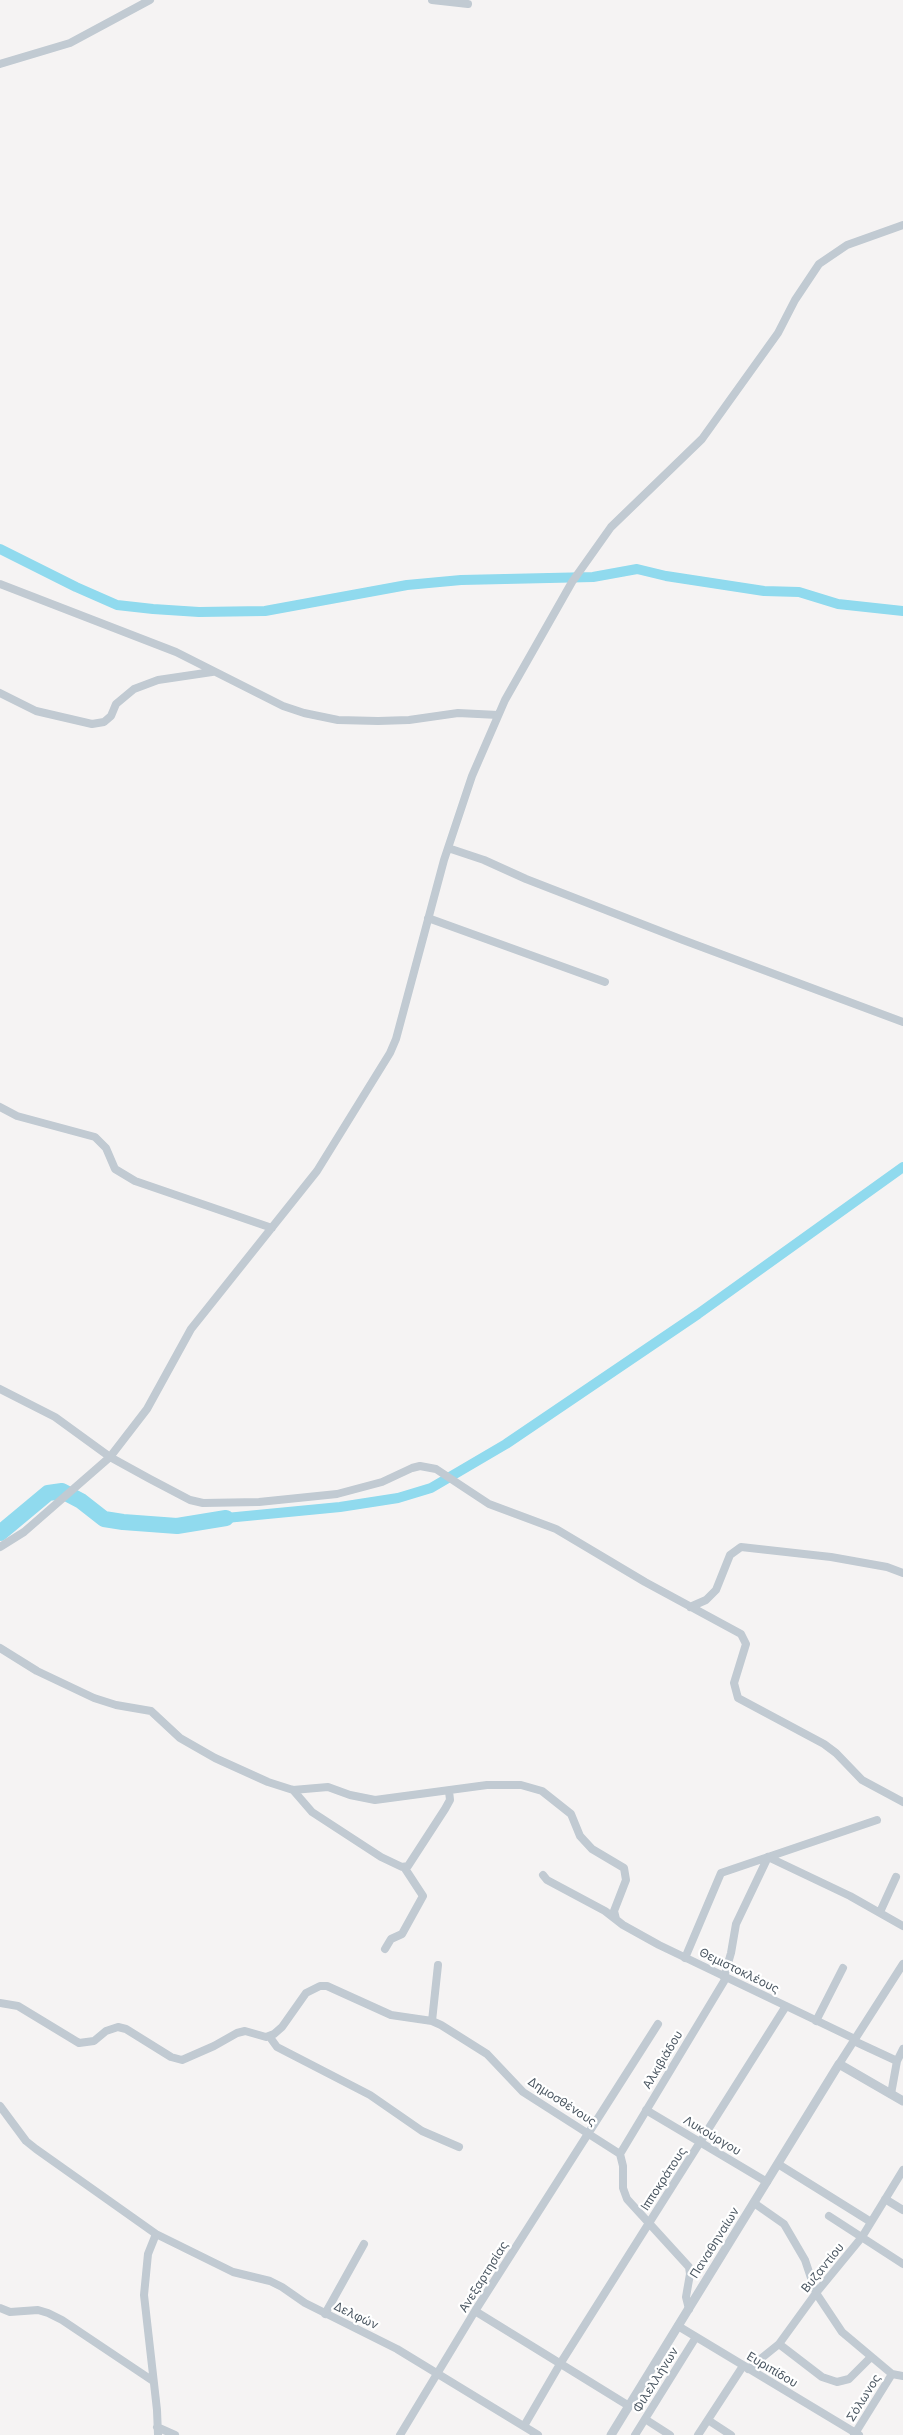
<!DOCTYPE html>
<html>
<head>
<meta charset="utf-8">
<style>
	body { margin:0 }
	canvas { display:block; background:#f5f3f3 }
</style>
</head>
<body>
<canvas width="903" height="2435"></canvas>
<script>
const context = document.querySelector('canvas').getContext('2d');
context.lineJoin = 'round';
const toPath = rows => new Path2D(rows.map(r => 'M' + r).join(''));
function stroke(path, color, width, dash) { context.strokeStyle = color; context.lineWidth = width; context.lineCap = dash ? 'butt' : 'round'; context.setLineDash(dash || []); context.stroke(path); }
function label(font, color, halo, rows, align = 'center') {
  context.font = font + ' Inter,sans-serif'; context.lineWidth = 4.5; context.setLineDash([]); context.textBaseline = 'middle'; context.strokeStyle = halo; context.fillStyle = color; for (const [text, x, y, turn = 0] of rows) {
    context.save(); context.translate(x, y); context.rotate((+turn || 0) * Math.PI / 180); context.textAlign = isNaN(turn) ? turn : align; if (halo) context.strokeText(text, 0, 0); context.fillText(text, 0, 0); context.restore();
  }
}
const canal = toPath([
	[0,549,76,587,117,605,153,609,199,612,265,611,407,585,461,580,593,577,637,569,666,576,764,591,799,592,838,604,903,611],
	[226,1518,340,1507,398,1498,431,1488,506,1444,698,1314,903,1167]
]);
const river = toPath([
	[0,1533,48,1493,62,1491,81,1501,104,1519,123,1522,177,1526,226,1518]
]);
const minor = toPath([
	[432,0,468,4],
	[0,64,70,43,150,0],
	[0,584,176,652,283,706,304,713,338,720,378,721,409,720,458,713,498,715],
	[0,693,36,711,92,724,104,722,111,716,116,704,134,689,158,680,212,672],
	[448,848,484,860,526,879,683,940,903,1022],
	[428,918,605,982],
	[0,1107,17,1116,95,1137,106,1148,115,1169,135,1181,272,1228],
	[0,1389,55,1417,110,1457,150,1479,190,1500,203,1503,259,1502,337,1494,382,1482,412,1468,420,1466,436,1469,489,1504,556,1529,645,1582,741,1634,746,1644,734,1683,738,1698,824,1744,836,1753,862,1780,903,1802],
	[0,1547,24,1532,110,1457,147,1409,191,1329,317,1171,390,1053,396,1039,444,860,472,776,505,700,572,582,611,527,702,439,778,333,795,300,819,264,847,245,903,225],
	[690,1607,706,1600,716,1590,730,1555,741,1547,831,1557,887,1567,903,1573],
	[0,1648,37,1671,94,1698,116,1705,151,1711,180,1738,215,1758,268,1782,293,1790,328,1787,350,1795,375,1800,487,1785,521,1785,542,1791,571,1814,580,1836,592,1849,624,1868,626,1880,614,1911,616,1919],
	[293,1790,312,1812,381,1857,402,1867,408,1866,445,1809,450,1800,449,1791],
	[543,1875,547,1880,605,1911,623,1925,659,1945,855,2039],
	[880,1912,896,1877],
	[385,1949,391,1939,402,1934,423,1896,404,1867],
	[685,1958,721,1873,877,1820],
	[724,1977,731,1953,736,1924,768,1857,850,1896,903,1926],
	[0,2003,18,2006,79,2043,94,2041,106,2031,118,2027,126,2029,171,2057,182,2060,214,2046,237,2033,245,2031,266,2037,274,2034,282,2027,306,1993,320,1986,327,1986,391,2015,432,2021,441,2025,487,2054,523,2092,620,2154,623,2166,623,2188,627,2199,689,2267,690,2274,686,2297,689,2309],
	[432,2021,438,1965],
	[816,2021,843,1968],
	[269,2036,277,2047,370,2095,422,2131,459,2147],
	[854,2041,897,2061],
	[839,2064,903,1964],
	[891,2094,897,2061,903,2049],
	[0,2106,26,2141,36,2149,156,2234,148,2254,144,2295,157,2410,158,2435],
	[646,2110,767,2182],
	[620,2154,726,1978],
	[778,2164,871,2222],
	[885,2199,903,2210],
	[754,2203,784,2224,805,2260,816,2293,842,2332,892,2374,903,2376],
	[829,2216,903,2264],
	[156,2234,233,2272,270,2281,282,2287,305,2303,397,2349,538,2435],
	[0,2308,10,2312,38,2310,48,2313,62,2320,153,2381],
	[475,2311,629,2406],
	[325,2314,364,2244],
	[678,2326,859,2435],
	[779,2344,822,2377,837,2382,849,2379,871,2357],
	[748,2369,779,2344,816,2293,862,2237,903,2170],
	[645,2419,670,2435],
	[708,2420,731,2435],
	[524,2426,560,2364,786,2006],
	[157,2427,175,2435],
	[400,2435,475,2311,658,2024],
	[635,2435,696,2337],
	[698,2435,743,2366],
	[854,2435,892,2374]
]);
const tertiary = toPath([
	[611,2435,839,2064,903,2101]
]);
const streetNames = [
	["Θεμιστοκλέους",739,1971,26],
	["Αλκιβιάδου",663,2060,-59],
	["Δημοσθένους",562,2102,33],
	["Λυκούργου",712,2136,31],
	["Ιπποκράτους",664,2179,-57],
	["Παναθηναίων",715,2243,-58],
	["Βυζαντίου",823,2268,-51],
	["Ανεξαρτησίας",484,2277,-58],
	["Δελφών",356,2316,26],
	["Ευριπίδου",772,2370,31],
	["Φιλελλήνων",656,2380,-58],
	["Σόλωνος",864,2398,-58]
];
stroke(canal, '#90daee', 10);
stroke(river, '#90daee', 16);
stroke(minor, '#c1cad2', 8);
stroke(tertiary, '#c1cad2', 9);
label('12px', '#4a5661', '#fff', streetNames);
</script>
</body>
</html>
